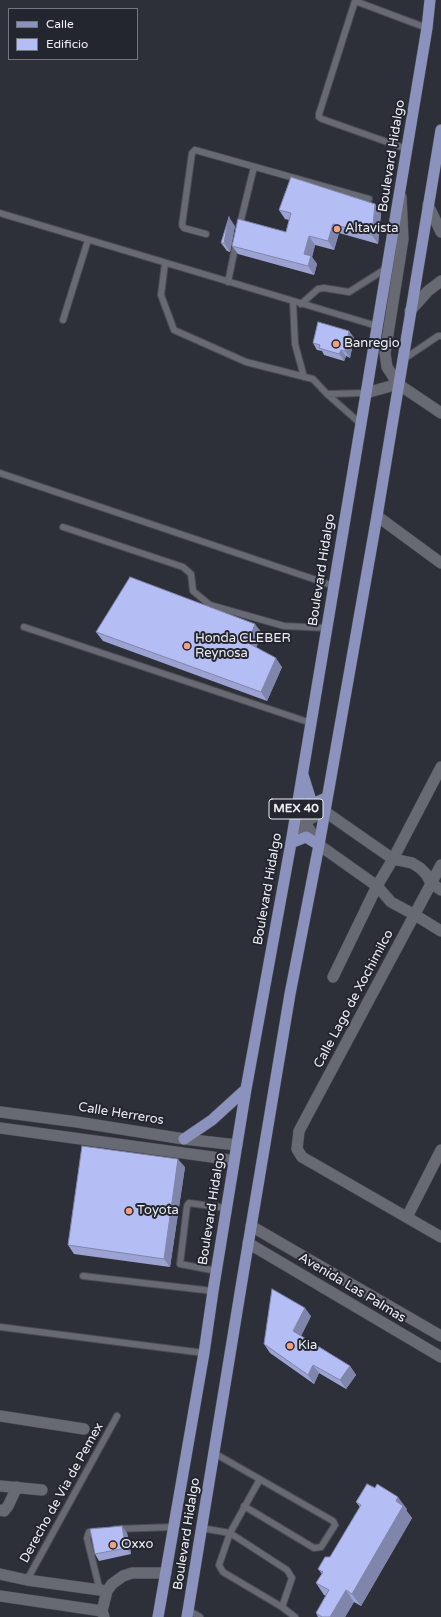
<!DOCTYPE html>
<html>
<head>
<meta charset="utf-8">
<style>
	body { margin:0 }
	#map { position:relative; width:441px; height:1617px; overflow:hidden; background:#2e3039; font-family:"Varela Round",sans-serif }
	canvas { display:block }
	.legend { position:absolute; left:8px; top:8px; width:130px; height:52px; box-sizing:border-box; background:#24262f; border:1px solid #74767e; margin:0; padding:5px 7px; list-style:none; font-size:12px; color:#edeef4 }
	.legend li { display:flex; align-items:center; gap:8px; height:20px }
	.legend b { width:20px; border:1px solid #74767e }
</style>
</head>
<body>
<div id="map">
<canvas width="441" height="1617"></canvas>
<ul class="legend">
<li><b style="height:5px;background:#8c92be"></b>Calle</li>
<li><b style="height:11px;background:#b5bef4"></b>Edificio</li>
</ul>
</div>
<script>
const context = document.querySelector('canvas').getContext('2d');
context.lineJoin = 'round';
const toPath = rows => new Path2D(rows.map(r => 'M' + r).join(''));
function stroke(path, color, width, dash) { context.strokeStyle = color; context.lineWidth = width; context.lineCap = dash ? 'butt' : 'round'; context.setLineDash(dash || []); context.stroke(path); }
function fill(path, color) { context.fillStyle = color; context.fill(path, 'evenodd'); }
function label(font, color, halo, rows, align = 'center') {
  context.font = font + ' "Varela Round",sans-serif'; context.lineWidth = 4; context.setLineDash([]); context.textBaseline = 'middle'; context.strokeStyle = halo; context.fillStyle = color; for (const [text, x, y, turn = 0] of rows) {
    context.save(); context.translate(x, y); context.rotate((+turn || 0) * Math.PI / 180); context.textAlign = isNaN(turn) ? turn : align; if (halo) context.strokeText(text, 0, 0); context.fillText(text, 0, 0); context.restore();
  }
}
const service = toPath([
	[407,149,322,119,319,117,319,114,355,1,427,28],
	[0,213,377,326],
	[239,228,254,167],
	[206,234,184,228,182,225,192,153,195,150,369,199],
	[165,263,161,295,174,330,246,362,313,379,327,394,361,424],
	[228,282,236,243],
	[293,302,295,344,304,377],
	[301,304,318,289,324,288,349,292,387,268],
	[63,320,88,240],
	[404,359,438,336,441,336],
	[327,394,366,393],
	[0,473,334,586],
	[63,527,183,567,191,574,193,591,210,605,284,626,327,628],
	[24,627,311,723],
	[217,1271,180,1264,187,1206,189,1203,226,1208],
	[83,1276,213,1291],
	[0,1327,204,1353],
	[214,1453,333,1521,335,1525,321,1547,314,1548,244,1506],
	[260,1479,230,1533,219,1565,223,1572,282,1607,295,1617],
	[201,1528,230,1533,287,1570,292,1578,282,1607],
	[116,1529,174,1527],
	[99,1531,89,1532,87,1538,100,1591],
	[27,1580,117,1416],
	[188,1610,200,1617]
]);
const minor = toPath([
	[428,205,441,232],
	[410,311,428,291,441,281],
	[377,516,441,563],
	[303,787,305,822,319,845,377,886,391,902,415,915,441,931],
	[291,843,305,822,324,811,393,859,412,863,420,868,426,874,431,883,441,890],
	[441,865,299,1131,297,1149,302,1157,441,1237],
	[333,977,377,886,393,859,441,767],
	[0,1112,77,1122,184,1139,237,1145],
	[0,1128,212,1157,234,1161],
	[407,1217,441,1150],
	[251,1226,441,1336],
	[248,1243,441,1357],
	[0,1416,84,1429],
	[0,1486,42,1490],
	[0,1510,4,1511,8,1506,17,1487],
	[0,1574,27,1580,107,1591],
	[0,1596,102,1611],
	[104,1617,102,1611,107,1591,112,1584,123,1576,132,1573,166,1573]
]);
const tertiary = toPath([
	[401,197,403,239,385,353,387,367,398,384,441,413],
	[366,393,398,384]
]);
const primary = toPath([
	[303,775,312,804,326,798],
	[291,843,306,837,319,845],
	[184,1139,212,1120,246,1089],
	[158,1617,204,1353,213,1291,246,1089,291,843,427,28,430,0],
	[187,1617,241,1287,290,994,319,845,377,516,441,130]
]);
const wall = toPath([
	[375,204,381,213,378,244,339,233,334,250,315,245,312,257,317,264,314,275,238,254,232,246,286,232,289,220,285,219,279,210],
	[235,226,230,252,227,251,221,243],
	[349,331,354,338,350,358,346,356,344,361,324,355,322,351,317,350,313,343],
	[96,632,262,633,256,647,282,667,267,701,103,641],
	[185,1167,170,1267,74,1254,68,1245],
	[311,1316,301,1336,350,1366,356,1375,346,1389,319,1373,314,1384,270,1353,264,1344],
	[356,1502,407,1509,406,1510,412,1518,361,1606,354,1602,345,1617,318,1617,316,1613,326,1596,324,1595,316,1583,322,1574,318,1569,330,1557,360,1507],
	[127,1533,131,1554,99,1561,95,1554]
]);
const shadedWall = toPath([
	[375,204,381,213,378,244,372,235],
	[229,217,235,226,230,252,224,243],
	[333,224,339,233,334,250,328,241],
	[309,236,315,245,312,257,317,264,314,275,308,266,304,254],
	[349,331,354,338,350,358,345,351],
	[341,350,346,356,344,361,339,354],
	[255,624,262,633,255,651,248,643],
	[276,658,282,667,267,701,261,692],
	[178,1159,185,1167,170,1267,164,1259],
	[305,1308,311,1316,299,1340,293,1331],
	[313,1365,319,1373,314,1384,308,1375],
	[350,1366,356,1375,346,1389,340,1380],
	[398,1497,407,1509,406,1510,412,1518,361,1606,352,1594],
	[122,1526,127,1533,131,1554,126,1548],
	[346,1590,354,1602,345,1617,330,1617]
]);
const building = toPath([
	[291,177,375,204,372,235,333,224,328,241,309,236,304,254,311,256,308,266,232,246,238,219,286,232,291,213,279,210,291,177],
	[229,217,224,243,221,243,229,217],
	[318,322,349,331,345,351,341,350,339,354,319,348,320,345,313,343,318,322],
	[130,577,255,624,248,643,276,658,261,692,96,632,130,577],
	[82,1146,178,1159,164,1259,68,1245,82,1146],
	[272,1289,305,1308,293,1331,350,1366,340,1380,313,1365,308,1375,264,1344,272,1289],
	[367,1484,375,1488,377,1484,398,1497,396,1501,403,1506,352,1594,346,1590,330,1617,322,1617,316,1613,329,1590,316,1583,323,1572,318,1569,325,1557,330,1557,361,1505,356,1502,367,1484],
	[122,1526,126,1548,95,1554,90,1529,122,1526]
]);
const markers = [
	[337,229,4,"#f2a080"],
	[336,344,4,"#f2a080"],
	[187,646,4,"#f2a080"],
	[129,1211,4,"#f2a080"],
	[290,1346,4,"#f2a080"],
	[113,1545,4,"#f2a080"]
];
const shields = [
	[296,809,54]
];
const shieldNames = [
	["MEX 40",296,809]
];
const streetNames = [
	["Boulevard Hidalgo",392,156,-81],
	["Boulevard Hidalgo",322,570,-81],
	["Boulevard Hidalgo",268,889,-80],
	["Calle Lago de Xochimilco",354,999,-62],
	["Calle Herreros",121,1114,9],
	["Boulevard Hidalgo",212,1209,-81],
	["Avenida Las Palmas",352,1288,31],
	["Derecho de Via de Pemex",62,1493,-61],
	["Boulevard Hidalgo",187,1534,-81]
];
const poiNames = [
	["Altavista",345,229],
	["Banregio",344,344],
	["Honda CLEBER",195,639],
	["Reynosa",195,654],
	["Toyota",137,1211],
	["Kia",298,1346],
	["Oxxo",121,1545]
];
stroke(service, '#4a4b53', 8);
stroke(minor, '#4a4b53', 12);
stroke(tertiary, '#4a4b53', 12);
stroke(primary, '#4a4b53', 12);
stroke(service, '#676973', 6);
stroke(minor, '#676973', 11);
stroke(tertiary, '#676973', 11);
stroke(primary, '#8c92be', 11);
fill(wall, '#9ca3d2');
fill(shadedWall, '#7f85ab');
fill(building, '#b5bef4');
stroke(building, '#7f85ab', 1);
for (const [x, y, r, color] of markers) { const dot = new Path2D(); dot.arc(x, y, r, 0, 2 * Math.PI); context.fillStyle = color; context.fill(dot); stroke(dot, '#24262f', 1.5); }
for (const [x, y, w] of shields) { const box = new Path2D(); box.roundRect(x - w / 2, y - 10, w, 20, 3); context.fillStyle = '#24262f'; context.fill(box); stroke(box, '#edeef4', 1); }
label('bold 12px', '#edeef4', null, shieldNames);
label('13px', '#edeef4', '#24262f', streetNames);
label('13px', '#edeef4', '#24262f', poiNames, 'left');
</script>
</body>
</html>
